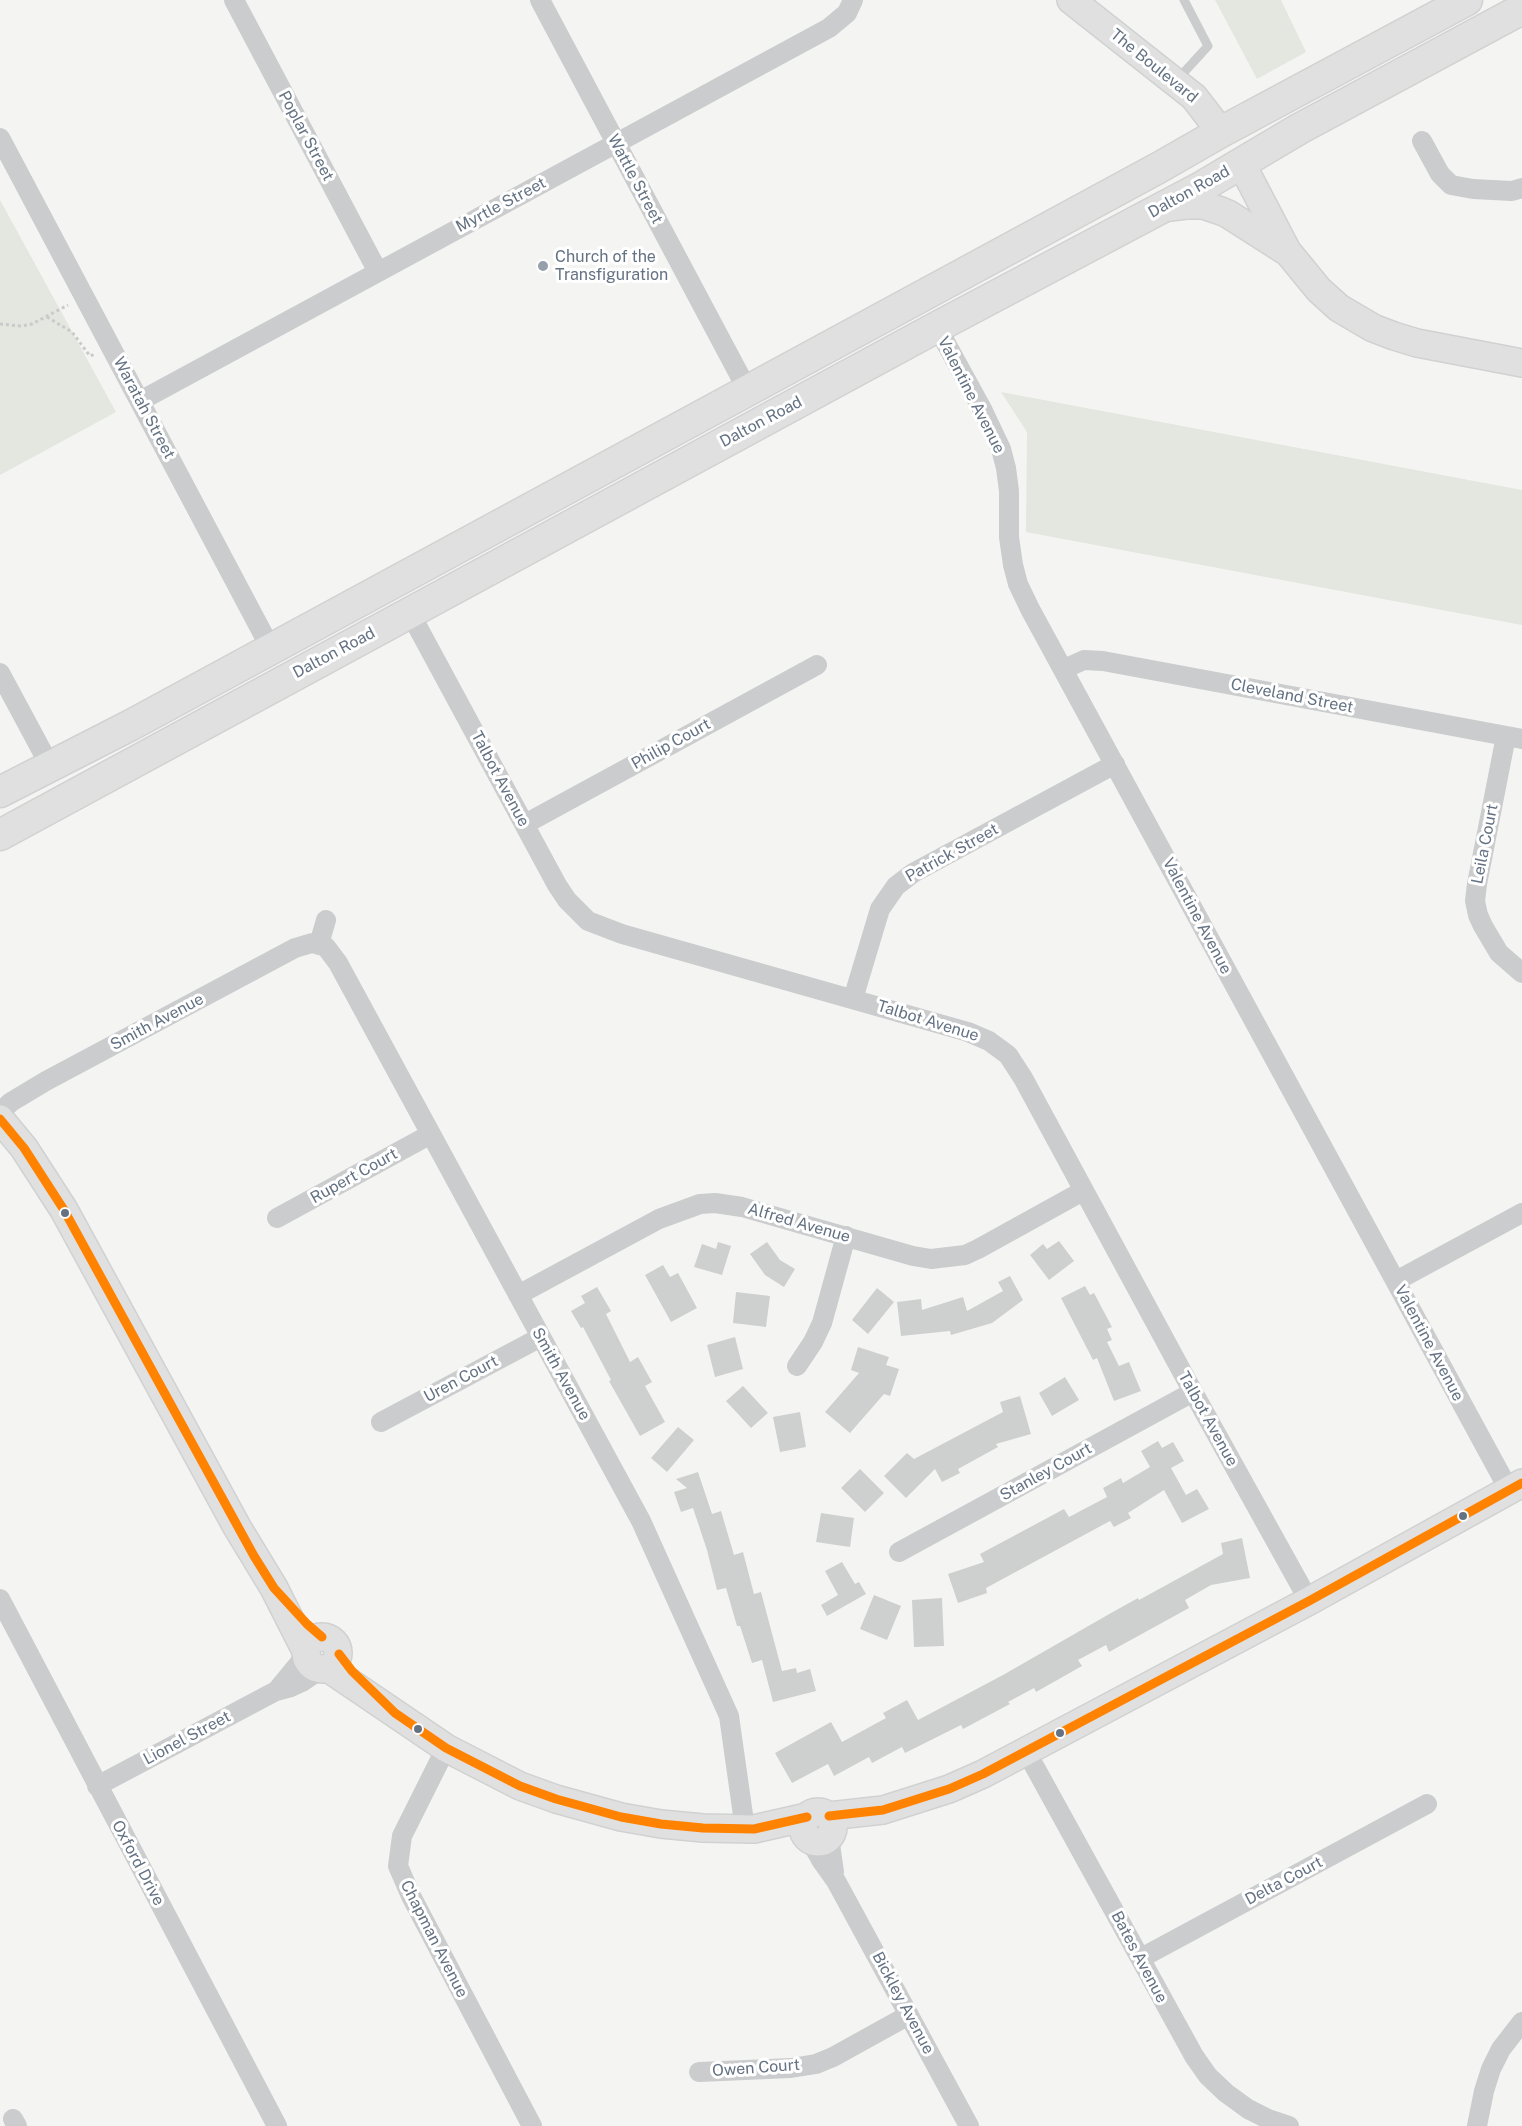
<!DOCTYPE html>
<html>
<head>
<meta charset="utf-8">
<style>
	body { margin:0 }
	canvas { display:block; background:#f4f4f2 }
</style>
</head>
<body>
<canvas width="1522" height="2126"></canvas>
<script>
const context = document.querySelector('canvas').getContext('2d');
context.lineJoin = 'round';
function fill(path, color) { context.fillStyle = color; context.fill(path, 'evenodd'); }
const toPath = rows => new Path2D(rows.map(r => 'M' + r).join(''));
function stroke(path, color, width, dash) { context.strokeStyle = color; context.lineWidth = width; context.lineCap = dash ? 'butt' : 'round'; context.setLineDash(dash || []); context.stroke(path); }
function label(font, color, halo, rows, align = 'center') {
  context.font = font + ' "Public Sans",sans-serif'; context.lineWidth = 6; context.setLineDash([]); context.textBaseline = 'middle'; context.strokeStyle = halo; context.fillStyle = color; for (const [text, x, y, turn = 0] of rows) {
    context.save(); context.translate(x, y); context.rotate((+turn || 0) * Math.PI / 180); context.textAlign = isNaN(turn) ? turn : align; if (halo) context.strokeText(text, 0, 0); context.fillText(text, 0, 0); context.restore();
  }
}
const green = toPath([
	[1215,0,1281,0,1306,52,1257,79],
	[0,200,116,412,0,475],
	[1001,392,1522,490,1522,625,1026,532,1027,432]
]);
const building = toPath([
	[1059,1241,1074,1261,1049,1280,1030,1255,1043,1244,1047,1249],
	[718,1242,731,1246,722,1275,694,1267,702,1244,716,1249],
	[767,1242,780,1260,795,1269,784,1287,765,1275,750,1254],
	[663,1265,670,1277,678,1273,697,1308,671,1322,645,1275],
	[1010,1276,1023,1300,992,1323,951,1335,950,1331,901,1336,897,1302,921,1299,922,1310,963,1297,967,1311,1003,1291,998,1282],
	[1085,1286,1090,1295,1094,1293,1112,1327,1107,1329,1112,1340,1107,1342,1119,1366,1129,1362,1141,1391,1114,1401,1097,1358,1093,1360,1061,1298],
	[597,1287,611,1311,606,1314,630,1362,638,1357,652,1382,645,1386,665,1422,640,1436,609,1381,611,1380,583,1327,581,1328,571,1311,585,1303,581,1296],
	[877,1288,894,1302,868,1334,852,1320],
	[736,1292,770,1296,766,1327,733,1323],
	[735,1337,743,1369,715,1377,707,1345],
	[858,1347,889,1357,886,1365,899,1369,890,1396,884,1394,850,1433,825,1412,859,1373,851,1370],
	[1065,1377,1079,1400,1052,1416,1039,1393],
	[743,1386,768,1413,751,1428,726,1401],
	[1020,1396,1031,1434,996,1444,998,1447,958,1469,960,1473,942,1482,935,1469,906,1498,884,1476,907,1453,914,1459,1003,1412,1000,1402],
	[800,1412,806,1447,780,1452,773,1417],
	[678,1427,694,1440,667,1472,651,1458],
	[1158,1441,1162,1448,1173,1442,1184,1461,1171,1468,1186,1495,1197,1489,1209,1509,1182,1523,1164,1490,1128,1513,1131,1518,1114,1527,1110,1521,986,1588,987,1593,958,1603,948,1574,984,1562,980,1554,1064,1509,1069,1517,1107,1497,1103,1488,1121,1478,1123,1483,1150,1467,1141,1451],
	[860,1469,884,1493,865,1512,841,1488],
	[698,1472,712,1514,721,1511,734,1555,743,1552,754,1594,761,1592,782,1671,796,1668,797,1673,810,1669,816,1691,773,1702,762,1660,752,1663,740,1626,737,1626,726,1588,717,1590,707,1550,693,1508,681,1512,674,1492,687,1488,676,1479],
	[821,1513,854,1518,850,1547,816,1542],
	[1242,1538,1250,1578,1211,1585,1185,1600,1189,1608,1109,1652,1106,1645,1078,1660,1082,1666,1036,1692,1034,1688,1008,1702,1010,1704,963,1729,961,1725,905,1753,902,1747,872,1763,869,1757,834,1776,828,1764,792,1783,775,1753,831,1722,842,1742,886,1718,883,1713,907,1700,918,1720,1003,1675,1111,1613,1138,1598,1139,1600,1223,1554,1221,1543],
	[842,1562,855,1584,859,1582,866,1594,827,1616,821,1605,838,1595,825,1571],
	[874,1595,901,1606,887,1640,860,1629],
	[942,1598,944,1646,914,1647,912,1600]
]);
const path = toPath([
	[47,317,72,332,90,356,95,354],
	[0,324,21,326,32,324,68,305]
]);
const lane = toPath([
	[1176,81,1208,46,1184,0]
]);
const street = toPath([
	[234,0,378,272],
	[540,0,748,391],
	[0,138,271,649],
	[1422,141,1440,174,1451,185,1473,189,1512,191,1522,188],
	[937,327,982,409,1001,449,1006,468,1009,491,1009,537,1013,565,1018,584,1030,609,1509,1490],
	[140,401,829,28,847,13,853,0],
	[410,613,557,885,567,900,588,921,622,934,968,1032,989,1041,1008,1055,1023,1078,1193,1392,1309,1601],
	[1064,669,1084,660,1103,661,1522,739],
	[0,673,50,766],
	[1506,736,1477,884,1475,901,1478,915,1483,926,1499,953,1522,973],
	[525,824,817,665],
	[319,944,326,920],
	[853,999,880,909,896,886,913,873,1115,764],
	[0,1112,11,1102,46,1081,295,948,312,943,326,947,338,963,641,1521,729,1716,745,1829],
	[277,1218,431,1134],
	[1396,1281,1522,1213],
	[518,1295,659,1219,700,1204,715,1203,742,1207,913,1256,931,1259,965,1255,978,1249,1083,1191],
	[797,1366,813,1342,822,1323,846,1236],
	[381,1422,541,1337],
	[899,1552,1193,1392],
	[0,1599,277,2126],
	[278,1689,306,1655],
	[446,1748,402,1836,398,1866,411,1896,532,2126],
	[1026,1751,1194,2056,1208,2076,1226,2093,1248,2109,1268,2119,1289,2126],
	[97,1786,276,1691,291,1687,302,1682,321,1669],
	[829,1837,834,1872],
	[810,1840,821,1860,836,1881,969,2126],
	[1141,1958,1427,1804],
	[699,2072,791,2068,816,2064,833,2057,909,2015],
	[13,2119,17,2126],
	[1477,2126,1484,2091,1491,2069,1501,2049,1522,2022]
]);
const secondary = toPath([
	[1071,0,1194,97,1221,132],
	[1241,163,1287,251,1319,290,1339,308,1373,328,1394,336,1417,343,1522,363],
	[1162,208,1186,205,1203,205,1221,211,1228,214,1286,251],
	[0,1119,24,1148,64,1210,237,1527,274,1588,306,1651],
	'306 1653a16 16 0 1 1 32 0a16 16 0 1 1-32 0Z',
	[328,1668,446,1748,520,1786,556,1799,621,1817,661,1824,703,1828,754,1829,807,1817],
	'803 1827a15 15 0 1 1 30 0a15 15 0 1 1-30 0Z',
	[829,1816,883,1810,949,1789,983,1774,1309,1601,1522,1483]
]);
const primary = toPath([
	[0,792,131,725,1160,167,1221,132,1467,0],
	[0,835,937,327,1203,186,1299,129,1522,9]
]);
const bus1 = toPath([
	[0,1119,24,1148,64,1210,254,1556,274,1588,307,1624,322,1637],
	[339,1654,352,1671,395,1713,446,1748,520,1786,556,1799,621,1817,661,1824,703,1828,754,1829,807,1817],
	[829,1816,883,1810,949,1789,983,1774,1309,1601,1522,1483]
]);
const markers = [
	[543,266,6,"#96a0aa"],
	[65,1213,5,"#647283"],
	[1463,1516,5,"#647283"],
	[418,1729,5,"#647283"],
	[1060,1733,5,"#647283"]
];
const streetNames = [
	["The Boulevard",1154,66,39],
	["Poplar Street",306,136,62],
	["Wattle Street",635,179,62],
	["Dalton Road",1189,192,-29],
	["Myrtle Street",501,205,-28],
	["Valentine Avenue",971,395,63],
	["Waratah Street",144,408,62],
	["Dalton Road",761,422,-28],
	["Dalton Road",334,653,-28],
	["Cleveland Street",1292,696,11],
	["Philip Court",671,744,-29],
	["Talbot Avenue",500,779,62],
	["Leila Court",1485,844,-79],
	["Patrick Street",952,853,-29],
	["Valentine Avenue",1197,916,62],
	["Talbot Avenue",928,1021,17],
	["Smith Avenue",157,1022,-28],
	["Rupert Court",354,1176,-29],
	["Alfred Avenue",799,1223,16],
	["Valentine Avenue",1429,1343,62],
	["Smith Avenue",561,1374,61],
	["Uren Court",461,1379,-28],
	["Talbot Avenue",1208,1419,61],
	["Stanley Court",1046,1472,-29],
	["Lionel Street",187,1738,-28],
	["Oxford Drive",138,1863,62],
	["Delta Court",1284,1881,-28],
	["Chapman Avenue",434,1939,63],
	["Bates Avenue",1139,1957,62],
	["Bickley Avenue",903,2003,62],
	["Owen Court",756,2068,-4]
];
const poiNames = [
	["Church of the",555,257],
	["Transfiguration",555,275]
];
fill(green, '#e3e7e0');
fill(building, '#ced0d0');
stroke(secondary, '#d0d2d2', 30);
stroke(primary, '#d1d2d1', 33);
stroke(path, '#cacaca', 3, [3, 3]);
stroke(lane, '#cbcccd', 9);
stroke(street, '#cbcccd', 20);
stroke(secondary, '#e0e0e0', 27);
stroke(primary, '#e0e0e0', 30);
stroke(bus1, '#ff8200', 9);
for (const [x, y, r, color] of markers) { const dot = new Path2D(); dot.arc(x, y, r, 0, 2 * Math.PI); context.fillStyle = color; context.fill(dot); stroke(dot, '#fff', 2); }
label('16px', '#647283', '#fff', streetNames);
label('16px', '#647283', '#fff', poiNames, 'left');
</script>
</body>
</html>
